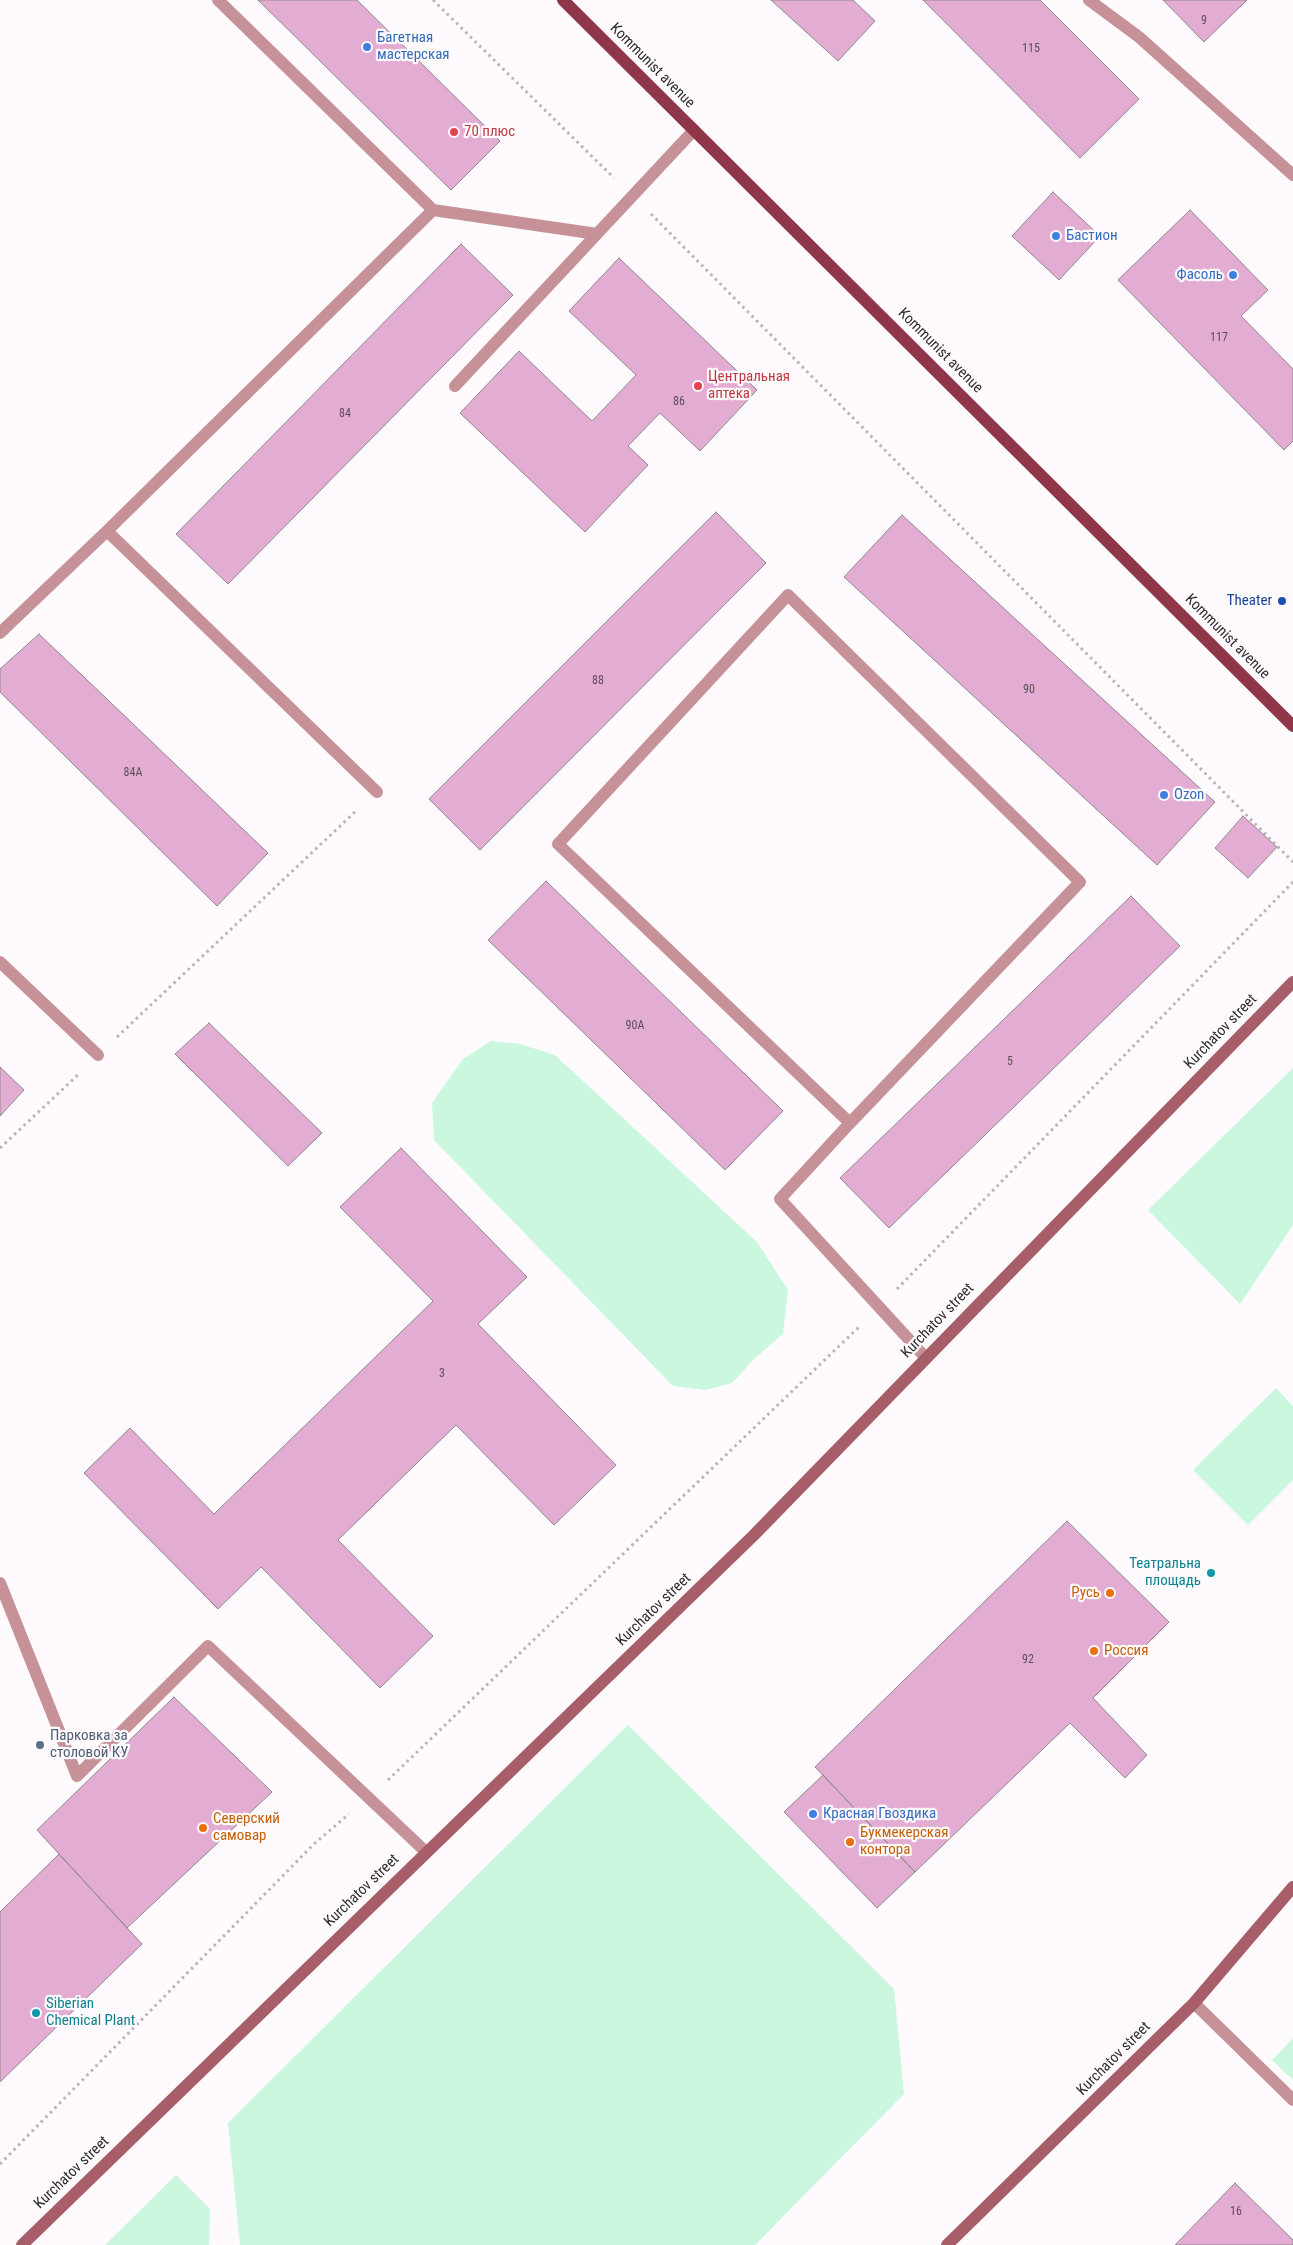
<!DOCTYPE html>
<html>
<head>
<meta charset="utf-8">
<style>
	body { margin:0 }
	canvas { display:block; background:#fefafd }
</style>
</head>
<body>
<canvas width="1293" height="2245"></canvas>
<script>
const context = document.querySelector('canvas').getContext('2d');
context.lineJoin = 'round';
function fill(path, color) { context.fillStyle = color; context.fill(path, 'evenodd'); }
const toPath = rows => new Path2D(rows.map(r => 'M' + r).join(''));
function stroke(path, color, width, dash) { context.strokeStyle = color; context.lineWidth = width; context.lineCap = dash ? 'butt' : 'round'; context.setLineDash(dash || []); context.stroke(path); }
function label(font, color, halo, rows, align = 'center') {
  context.font = font + ' "Roboto Condensed",sans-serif'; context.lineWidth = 4.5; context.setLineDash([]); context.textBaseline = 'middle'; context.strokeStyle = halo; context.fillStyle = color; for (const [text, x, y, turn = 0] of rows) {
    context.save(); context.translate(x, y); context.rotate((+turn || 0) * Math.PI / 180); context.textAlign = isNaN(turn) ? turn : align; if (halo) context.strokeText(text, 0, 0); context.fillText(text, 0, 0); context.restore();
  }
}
const green = toPath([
	[491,1041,520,1044,555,1055,757,1242,788,1290,783,1334,754,1359,732,1383,705,1390,673,1386,434,1140,432,1103,463,1059],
	[1293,1068,1293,1225,1240,1304,1148,1210],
	[1276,1388,1293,1406,1293,1480,1248,1525,1193,1470],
	[628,1725,894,1989,904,2094,755,2245,240,2245,228,2123],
	[1293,2038,1293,2080,1272,2060],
	[176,2175,210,2209,209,2245,105,2245]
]);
const building = toPath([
	[258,0,357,0,500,141,451,190,258,0],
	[771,0,853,0,875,21,838,61,771,0],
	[923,0,1040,0,1139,99,1080,158,923,0],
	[1163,0,1247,0,1204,42,1163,0],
	[1053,192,1100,236,1059,280,1012,236,1053,192],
	[1190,210,1268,290,1241,316,1293,369,1293,441,1284,450,1118,280,1190,210],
	[461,244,513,295,228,584,176,534,461,244],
	[619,258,757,390,700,451,660,413,628,446,648,465,585,532,460,413,519,351,592,421,636,375,569,311,619,258],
	[716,512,766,563,480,850,429,799,716,512],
	[902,515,1215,802,1157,865,844,577,902,515],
	[39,634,268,853,217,906,0,692,0,669,39,634],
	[1243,816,1277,847,1248,878,1215,848,1243,816],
	[546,881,783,1111,725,1170,488,940,546,881],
	[1131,896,1180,946,889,1228,840,1178,1131,896],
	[209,1023,322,1133,288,1166,175,1054,209,1023],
	[0,1067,24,1090,0,1116,0,1067],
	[401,1148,527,1277,478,1324,616,1465,554,1525,456,1425,338,1540,433,1636,380,1688,261,1567,218,1609,84,1473,130,1428,214,1514,433,1301,340,1207,401,1148],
	[1067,1521,1169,1622,1093,1698,1147,1755,1125,1778,1070,1723,915,1872,815,1767,1067,1521],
	[174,1697,272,1792,127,1928,37,1830,174,1697],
	[823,1775,915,1872,877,1908,784,1812,823,1775],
	[59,1854,142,1944,0,2082,0,1912,59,1854],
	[1235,2183,1293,2240,1293,2245,1175,2245,1235,2183]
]);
const path = toPath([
	[433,0,614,178],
	[651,214,1293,862],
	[117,1037,357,810],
	[0,1148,80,1073],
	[897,1289,1293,882],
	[388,1780,861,1325],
	[0,2164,314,1844,349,1814]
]);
const lane = toPath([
	[218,0,433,210,597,234],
	[1089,0,1139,37,1293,175],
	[455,386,694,130],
	[107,531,377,792],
	[788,595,1080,882,850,1123,558,844,788,595],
	[0,633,107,531,433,210],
	[0,962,98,1055],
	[850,1123,780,1199,925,1357],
	[0,1583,77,1776,208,1646,426,1852],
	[1194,2003,1293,2100]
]);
const secondary = toPath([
	[22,2245,753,1536,1293,982],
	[947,2245,1194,2003,1293,1887]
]);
const primary = toPath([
	[563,0,1293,726]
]);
const markers = [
	[367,47,5,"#3f7fe0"],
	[454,132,5,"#e0444e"],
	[1056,236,5,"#3f7fe0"],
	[1233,275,5,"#3f7fe0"],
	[698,386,5,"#e0444e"],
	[1282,601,5,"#1a4fb4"],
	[1164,795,5,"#3f7fe0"],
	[1211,1573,5,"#0f9aa8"],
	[1110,1593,5,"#e8710a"],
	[1094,1651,5,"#e8710a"],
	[40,1745,5,"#5c6f8a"],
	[813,1814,5,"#3f7fe0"],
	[203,1828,5,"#e8710a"],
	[850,1842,5,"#e8710a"],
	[36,2013,5,"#0f9aa8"]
];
const numberNames = [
	["9",1204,21],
	["115",1031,49],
	["117",1219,338],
	["86",679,402],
	["84",345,414],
	["88",598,681],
	["90",1029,690],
	["84А",133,773],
	["90А",635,1026],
	["5",1010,1062],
	["3",442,1374],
	["92",1028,1660],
	["16",1236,2212]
];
const shopNames = [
	["Багетная",377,38],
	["мастерская",377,55],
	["Бастион",1066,236],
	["Фасоль",1223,275,"right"],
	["Ozon",1174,795],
	["Красная Гвоздика",823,1814]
];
const streetNames = [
	["Kommunist avenue",652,66,45],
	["Kommunist avenue",940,351,45],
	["Kommunist avenue",1227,637,45],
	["Kurchatov street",1221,1032,-46],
	["Kurchatov street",938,1321,-46],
	["Kurchatov street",654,1610,-44],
	["Kurchatov street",362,1891,-44],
	["Kurchatov street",1114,2059,-45],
	["Kurchatov street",72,2173,-44]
];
const healthNames = [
	["70 плюс",464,132],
	["Центральная",708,377],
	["аптека",708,394]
];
const transitNames = [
	["Theater",1272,601]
];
const cultureNames = [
	["Театральна",1201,1564],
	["площадь",1201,1581],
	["Siberian",46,2004,"left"],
	["Chemical Plant",46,2021,"left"]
];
const foodNames = [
	["Русь",1100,1593,"right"],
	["Россия",1104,1651],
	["Северский",213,1819],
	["самовар",213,1836],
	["Букмекерская",860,1833],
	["контора",860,1850]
];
const serviceNames = [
	["Парковка за",50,1736],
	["столовой КУ",50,1753]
];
fill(green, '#caf7de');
fill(building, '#e3acd3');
stroke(building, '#8e8a8d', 1);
stroke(path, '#b7b4b7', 3, [2.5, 4]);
stroke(lane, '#c69298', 12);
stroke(secondary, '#a85e69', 12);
stroke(primary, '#8f3749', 12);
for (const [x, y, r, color] of markers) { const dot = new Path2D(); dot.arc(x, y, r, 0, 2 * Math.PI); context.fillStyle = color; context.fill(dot); stroke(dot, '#fefafd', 2); }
label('12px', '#5c4e58', null, numberNames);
label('15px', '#366cbe', '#fefafd', shopNames, 'left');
label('15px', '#2f2e2f', '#fefafd', streetNames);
label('15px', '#be3a42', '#fefafd', healthNames, 'left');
label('15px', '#164399', '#fefafd', transitNames, 'right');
label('15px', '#0d838f', '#fefafd', cultureNames, 'right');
label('15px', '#c56008', '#fefafd', foodNames, 'left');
label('15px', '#4e5e75', '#fefafd', serviceNames, 'left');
</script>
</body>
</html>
